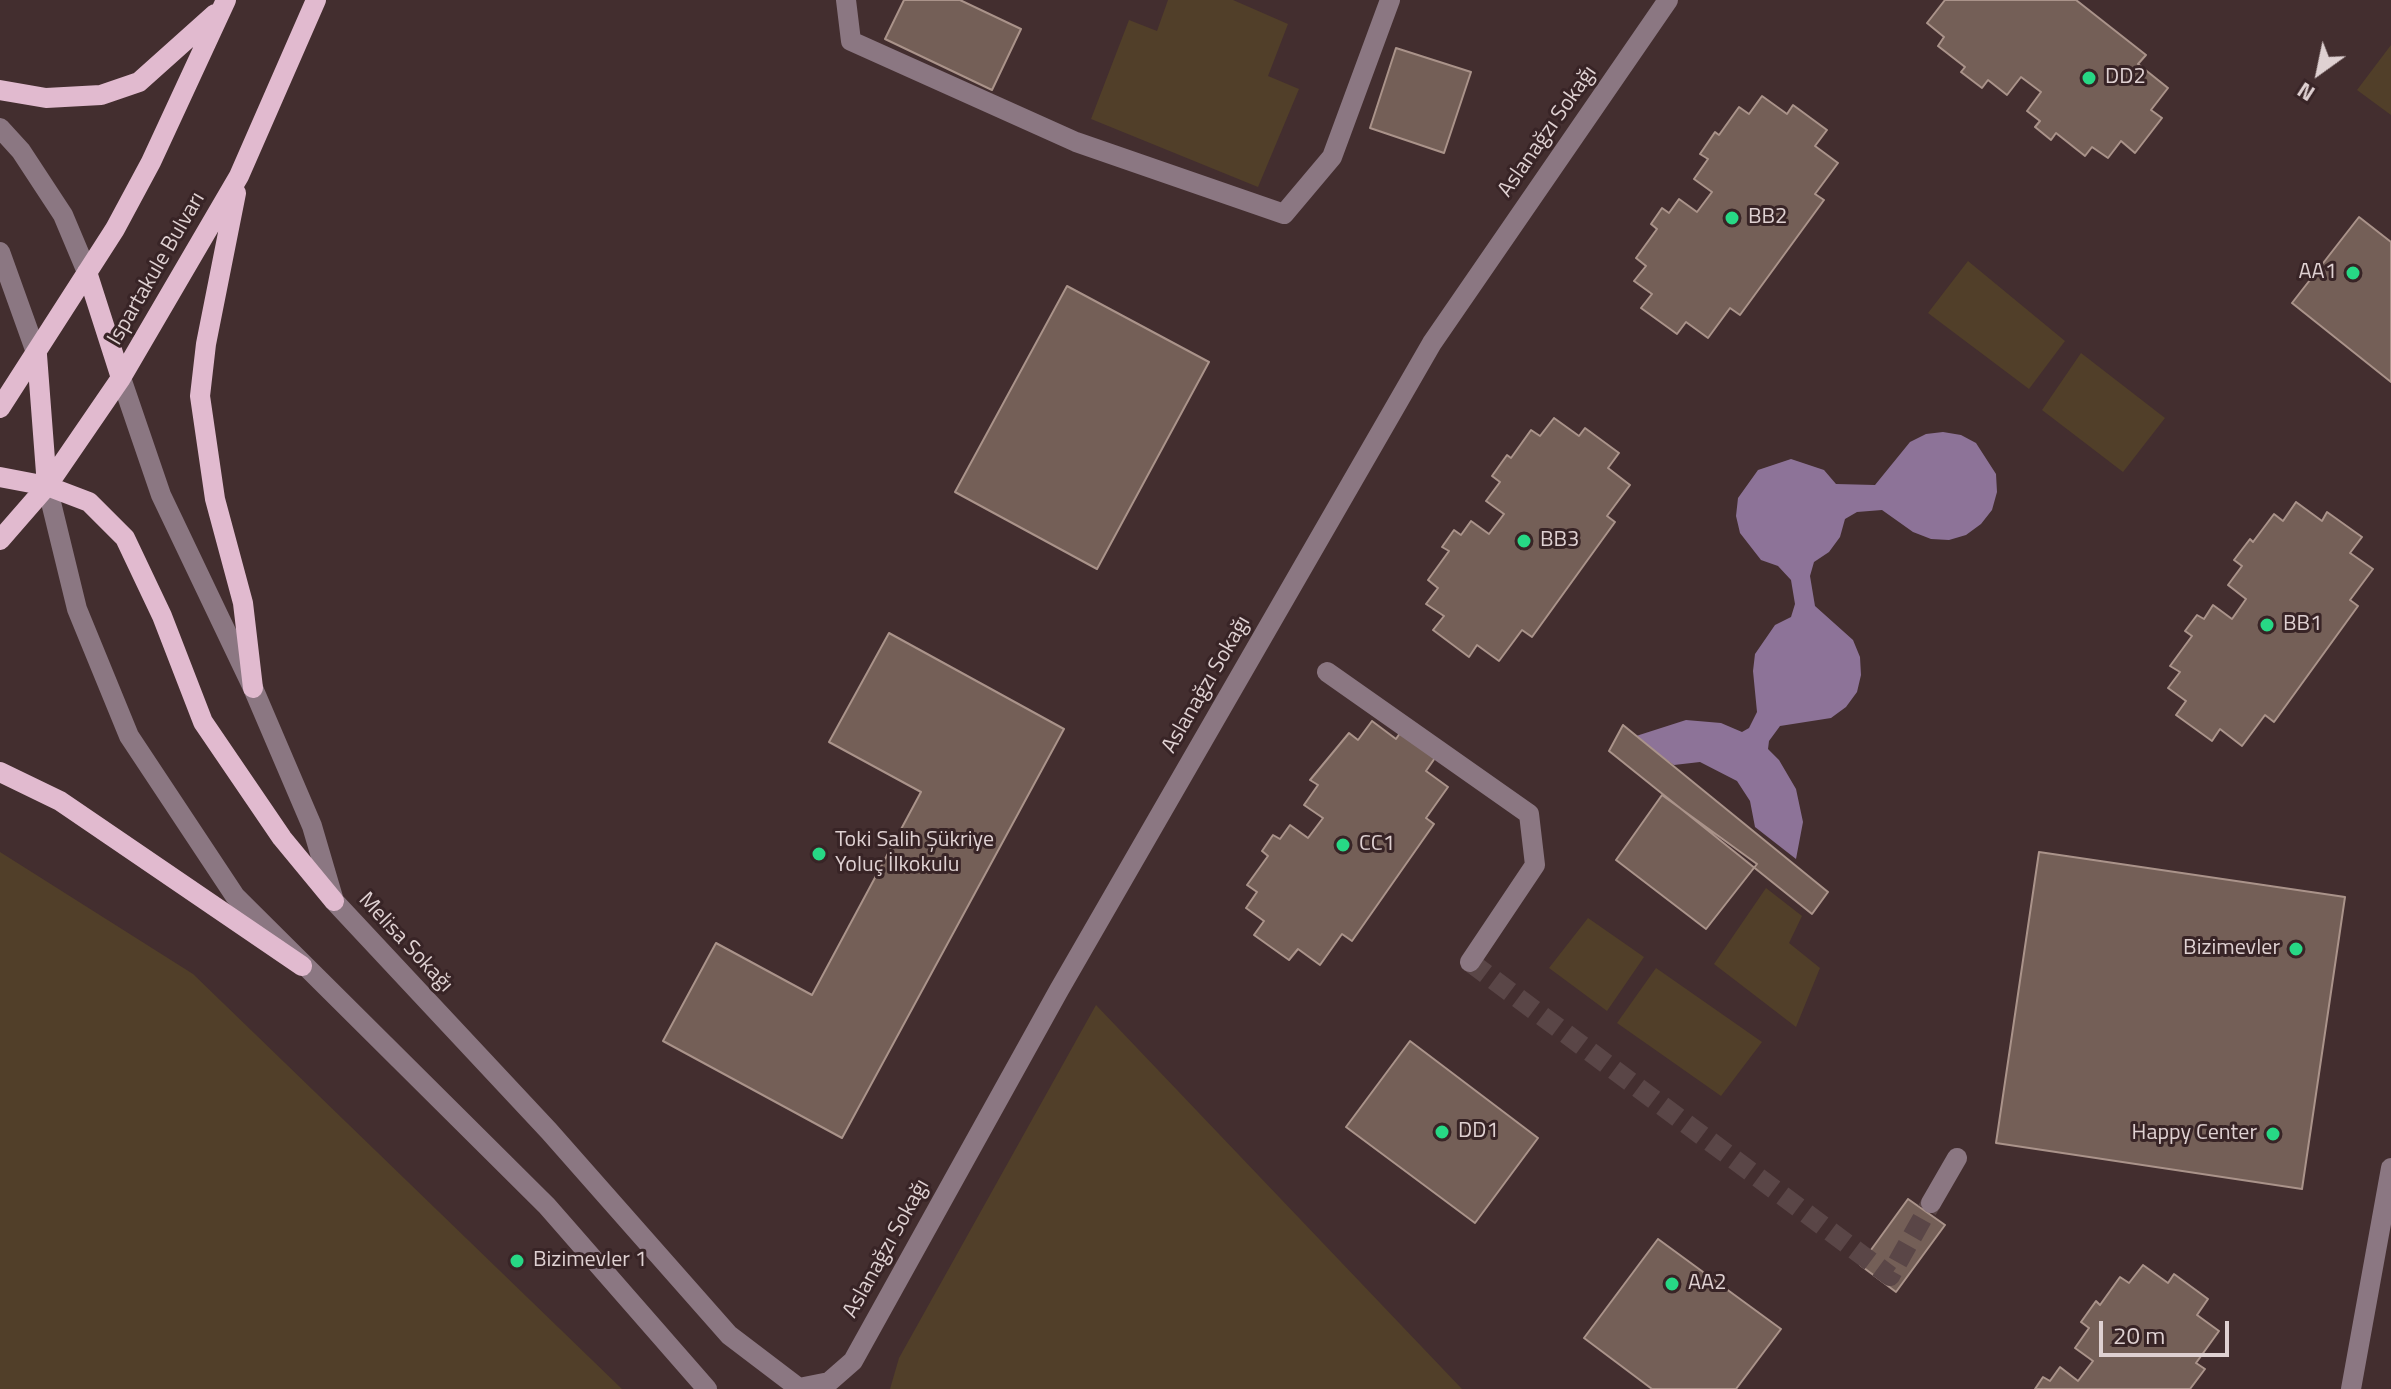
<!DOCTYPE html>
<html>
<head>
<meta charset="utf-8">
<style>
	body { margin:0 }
	#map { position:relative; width:2391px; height:1389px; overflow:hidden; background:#432e2f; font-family:"Titillium Web",sans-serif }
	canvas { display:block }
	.north { position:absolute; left:2279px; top:32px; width:80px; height:80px; -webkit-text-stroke:6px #382426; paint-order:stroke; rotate:213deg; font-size:22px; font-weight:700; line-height:32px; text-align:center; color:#dfd1d2 }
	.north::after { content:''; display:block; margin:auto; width:28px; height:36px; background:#dfd1d2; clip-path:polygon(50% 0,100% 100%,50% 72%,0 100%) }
	.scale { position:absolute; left:2099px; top:1321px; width:130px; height:36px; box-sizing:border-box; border:4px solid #dfd1d2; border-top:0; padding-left:10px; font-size:24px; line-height:28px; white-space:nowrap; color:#dfd1d2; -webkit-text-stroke:6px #382426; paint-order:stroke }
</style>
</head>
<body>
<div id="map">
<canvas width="2391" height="1389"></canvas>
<div class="north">N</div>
<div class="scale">20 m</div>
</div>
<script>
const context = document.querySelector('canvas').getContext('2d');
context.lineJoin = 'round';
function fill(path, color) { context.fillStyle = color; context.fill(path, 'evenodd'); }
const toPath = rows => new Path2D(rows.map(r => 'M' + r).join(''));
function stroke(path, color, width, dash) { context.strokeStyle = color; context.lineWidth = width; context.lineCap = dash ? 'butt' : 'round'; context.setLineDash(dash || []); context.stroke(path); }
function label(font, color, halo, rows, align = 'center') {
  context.font = font + ' "Titillium Web",sans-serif'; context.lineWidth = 6; context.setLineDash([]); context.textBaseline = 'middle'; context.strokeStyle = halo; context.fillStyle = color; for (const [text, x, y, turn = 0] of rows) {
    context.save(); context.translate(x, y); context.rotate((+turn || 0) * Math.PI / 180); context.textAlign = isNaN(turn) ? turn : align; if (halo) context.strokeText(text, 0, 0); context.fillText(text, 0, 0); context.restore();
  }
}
const green = toPath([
	[1168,0,1233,0,1288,24,1268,76,1299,89,1258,187,1091,119,1129,20,1157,31],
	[2391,45,2391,115,2357,90],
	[1968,261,2065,341,2029,389,1928,313],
	[2081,353,2165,418,2123,472,2042,410],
	[0,852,193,974,622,1389,0,1389],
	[1766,888,1802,916,1789,943,1820,968,1796,1027,1714,964],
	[1588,918,1644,957,1607,1011,1549,968],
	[1656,968,1762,1042,1721,1096,1617,1023],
	[1096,1005,1462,1389,890,1389,899,1358]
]);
const water = toPath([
	[1943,432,1961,435,1976,443,1996,474,1997,492,1992,510,1981,524,1966,535,1949,540,1931,539,1913,532,1882,510,1857,512,1845,519,1840,537,1829,552,1814,562,1810,576,1815,606,1853,640,1860,657,1861,675,1857,692,1846,707,1831,718,1780,726,1769,741,1768,749,1779,760,1796,789,1803,822,1796,859,1755,827,1750,801,1737,781,1700,762,1674,765,1633,737,1686,720,1721,723,1742,732,1749,728,1757,712,1753,671,1755,654,1775,625,1791,617,1795,604,1791,580,1778,566,1761,560,1740,533,1736,516,1738,498,1758,470,1791,459,1824,470,1836,484,1875,485,1910,442,1926,434]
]);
const building = toPath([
	[904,0,960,0,1021,29,992,90,885,39,904,0],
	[1945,0,2076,0,2146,55,2138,64,2168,88,2151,110,2162,118,2135,153,2121,141,2108,158,2092,147,2085,156,2056,133,2051,140,2035,127,2040,121,2027,111,2041,92,2021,77,2007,95,1988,80,1982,88,1961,72,1965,67,1938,46,1944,37,1927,23,1945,0],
	[1396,48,1471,72,1444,153,1370,128,1396,48],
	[1762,96,1787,114,1793,105,1827,130,1815,146,1838,163,1815,194,1824,200,1740,315,1730,308,1708,338,1686,322,1677,334,1641,308,1652,294,1634,281,1646,266,1636,258,1657,229,1651,224,1662,208,1669,213,1679,199,1697,212,1712,192,1694,179,1708,159,1700,154,1715,132,1719,135,1739,107,1749,114,1762,96],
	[2359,217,2391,242,2391,382,2292,303,2359,217],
	[1067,286,1209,362,1097,569,955,492,1067,286],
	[1554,418,1579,436,1585,428,1619,453,1608,468,1630,485,1607,516,1615,522,1532,637,1522,630,1499,661,1477,645,1469,657,1433,630,1444,616,1426,604,1438,588,1428,580,1449,551,1442,547,1454,530,1461,535,1471,521,1489,534,1504,514,1486,501,1500,482,1492,476,1507,455,1511,458,1531,430,1540,436,1554,418],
	[2296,502,2322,521,2327,512,2362,537,2350,553,2373,569,2350,600,2358,606,2274,722,2265,715,2242,746,2220,729,2212,741,2176,715,2186,701,2168,688,2180,672,2170,666,2192,636,2185,631,2197,615,2204,619,2213,605,2232,619,2246,599,2228,585,2242,566,2234,560,2250,539,2253,542,2274,514,2283,521,2296,502],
	[889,633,1064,729,842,1138,663,1041,716,943,812,995,921,792,829,742,889,633],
	[1372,721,1396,739,1402,730,1437,755,1426,771,1448,787,1426,818,1434,824,1352,941,1342,934,1320,965,1298,949,1289,960,1254,935,1264,921,1246,908,1257,892,1247,885,1268,856,1262,851,1273,835,1280,839,1290,825,1308,838,1323,818,1304,805,1318,785,1310,780,1349,733,1358,740,1372,721],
	[1623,725,1828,892,1812,914,1609,751,1623,725],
	[1662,795,1757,864,1706,929,1616,860,1662,795],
	[2039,852,2345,897,2302,1189,1996,1143,2039,852],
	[1410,1041,1538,1138,1475,1223,1346,1127,1410,1041],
	[1908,1199,1945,1225,1896,1292,1860,1265,1908,1199],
	[1658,1239,1781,1329,1736,1389,1652,1389,1584,1338,1658,1239],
	[2143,1265,2168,1283,2174,1274,2208,1299,2197,1315,2219,1331,2196,1363,2205,1369,2190,1389,2035,1389,2043,1377,2050,1381,2060,1367,2078,1381,2093,1361,2075,1348,2089,1328,2081,1322,2096,1301,2100,1305,2120,1277,2129,1283,2143,1265]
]);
const minorTunnel = toPath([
	[1470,962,1890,1276,1931,1203]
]);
const minor = toPath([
	[846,0,851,41,1076,142,1284,214,1332,157,1390,0],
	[0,128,21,151,63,215,87,272],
	[0,252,37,355],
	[121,378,161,495,253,688,312,826,334,901,549,1131,729,1335,800,1389],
	[47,486,77,609,129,736,235,896,547,1206,707,1389],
	[1327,672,1529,814,1535,865,1470,962],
	[1931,1203,1957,1158],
	[799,1388,829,1382,853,1361,1059,990,1432,343,1668,0],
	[2351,1389,2391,1168]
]);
const major = toPath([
	[0,90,46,98,101,95,139,82,215,14],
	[236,193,206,344,200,396,215,499,243,603,253,688],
	[87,272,121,378],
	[37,355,47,486],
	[0,408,115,229,151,162,226,0],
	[0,477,47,486,89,502,125,538,162,616,203,722,282,838,334,901],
	[0,540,47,486,121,378,239,176,316,0],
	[0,772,60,801,302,966]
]);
const markers = [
	[2089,78,8,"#27d885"],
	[1732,218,8,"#27d885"],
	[2353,273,8,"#27d885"],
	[1524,541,8,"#27d885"],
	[2267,625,8,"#27d885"],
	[1343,845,8,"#27d885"],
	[819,854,8,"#27d885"],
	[2296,949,8,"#27d885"],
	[1442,1132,8,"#27d885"],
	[2273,1134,8,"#27d885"],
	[517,1261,8,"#27d885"],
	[1672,1284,8,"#27d885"]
];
const poiNames = [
	["DD2",2105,78],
	["BB2",1748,218],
	["AA1",2337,273,"right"],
	["BB3",1540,541],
	["BB1",2283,625],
	["Toki Salih Şükriye",835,841],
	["Yoluç İlkokulu",835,866],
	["CC1",1359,845],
	["Bizimevler",2280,949,"right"],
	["DD1",1458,1132],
	["Happy Center",2257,1134,"right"],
	["Bizimevler 1",533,1261],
	["AA2",1688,1284]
];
const streetNames = [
	["Aslanağzı Sokağı",1548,132,-55],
	["Ispartakule Bulvarı",157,269,-60],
	["Aslanağzı Sokağı",1207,685,-60],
	["Melisa Sokağı",405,943,47],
	["Aslanağzı Sokağı",887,1249,-61]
];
fill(green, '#513f29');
fill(water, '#8d7398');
fill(building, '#745f57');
stroke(building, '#aa938a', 2);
stroke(minorTunnel, '#5a4647', 20, [20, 10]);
stroke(minor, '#8b7782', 20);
stroke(major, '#e1bacf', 20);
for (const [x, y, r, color] of markers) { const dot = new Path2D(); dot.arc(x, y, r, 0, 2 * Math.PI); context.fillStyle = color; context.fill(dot); stroke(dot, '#382426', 3); }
label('22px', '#dfd1d2', '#382426', poiNames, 'left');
label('22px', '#dfd1d2', '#382426', streetNames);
</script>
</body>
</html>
